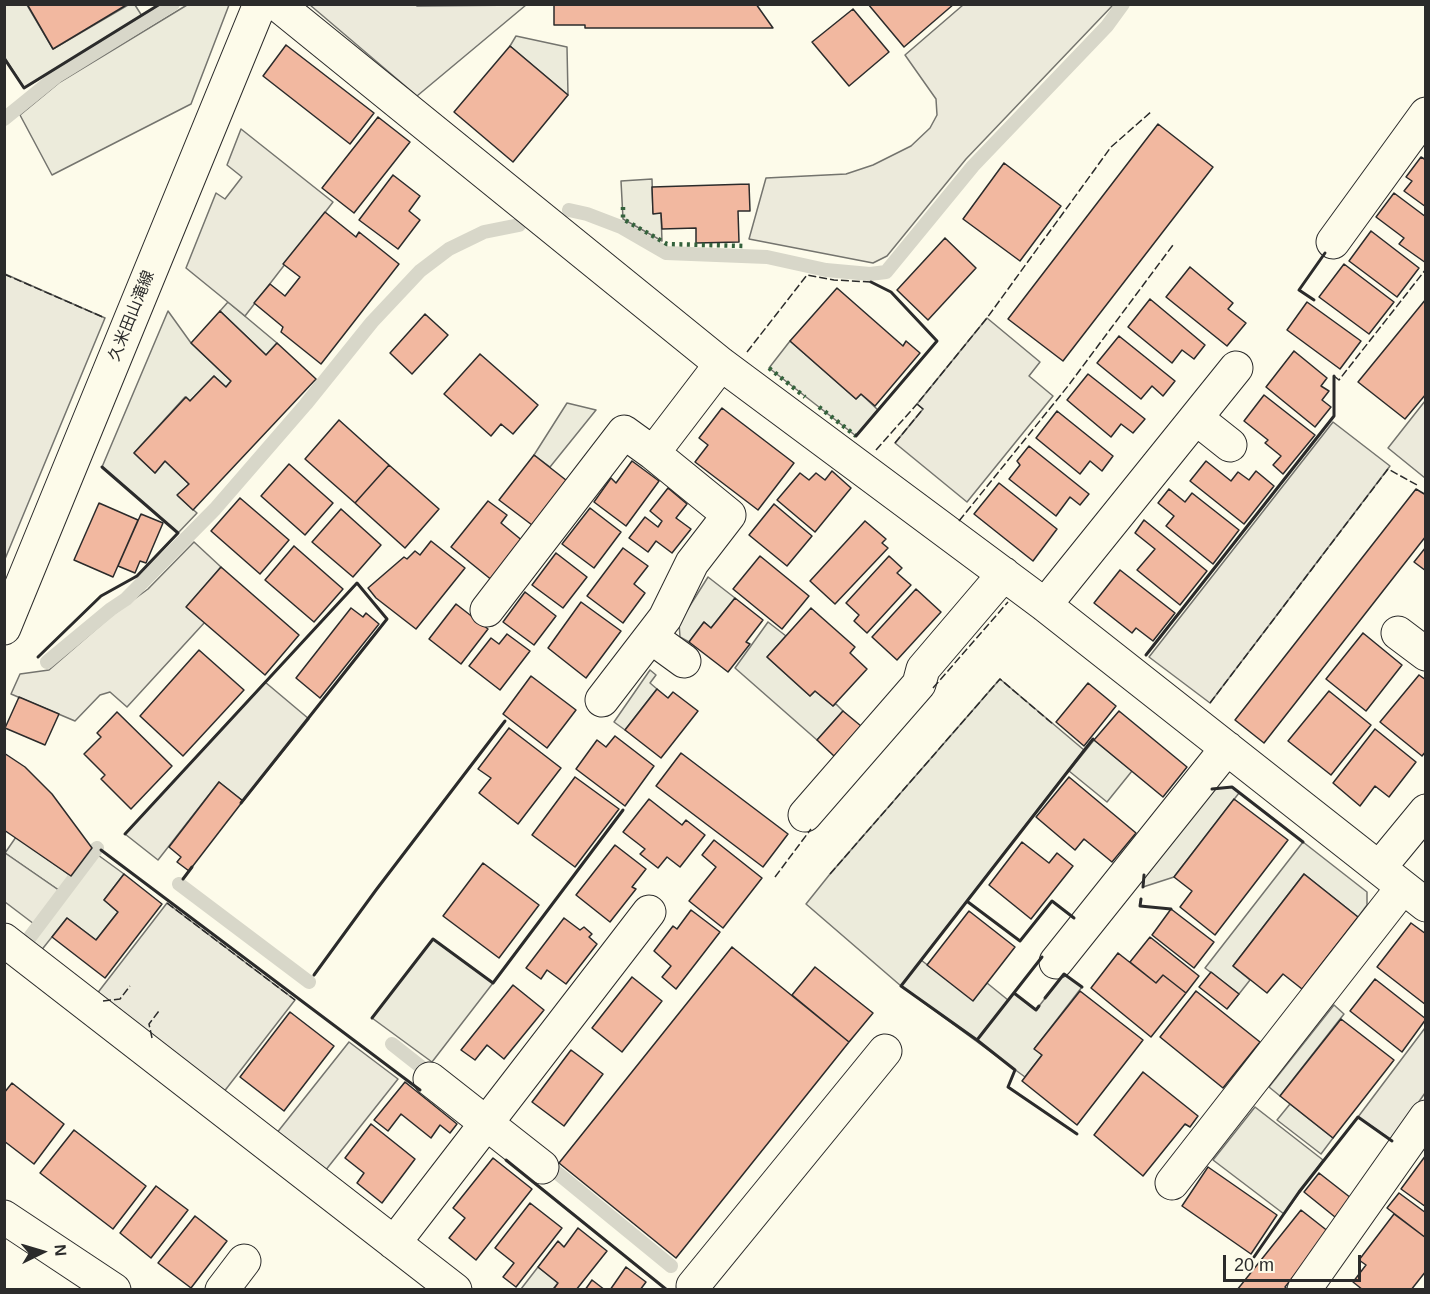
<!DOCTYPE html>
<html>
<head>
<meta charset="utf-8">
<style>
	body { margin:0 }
	#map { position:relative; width:1430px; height:1294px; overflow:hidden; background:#fdfbea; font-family:Helvetica,sans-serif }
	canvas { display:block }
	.frame { position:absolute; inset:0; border:6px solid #2b2b2b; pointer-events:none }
	.north { position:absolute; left:12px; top:1222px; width:60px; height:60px; -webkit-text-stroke:4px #fdfbea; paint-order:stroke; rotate:85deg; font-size:16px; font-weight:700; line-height:24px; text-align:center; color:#2b2b2b }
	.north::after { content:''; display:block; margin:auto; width:21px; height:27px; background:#2b2b2b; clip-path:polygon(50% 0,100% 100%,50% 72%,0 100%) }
	.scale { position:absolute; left:1223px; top:1255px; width:138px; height:27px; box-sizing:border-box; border:3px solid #2b2b2b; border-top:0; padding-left:8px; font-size:18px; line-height:21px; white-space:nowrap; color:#2b2b2b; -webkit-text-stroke:4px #fdfbea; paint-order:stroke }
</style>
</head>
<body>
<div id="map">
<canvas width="1430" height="1294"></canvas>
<div class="frame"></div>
<div class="north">N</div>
<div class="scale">20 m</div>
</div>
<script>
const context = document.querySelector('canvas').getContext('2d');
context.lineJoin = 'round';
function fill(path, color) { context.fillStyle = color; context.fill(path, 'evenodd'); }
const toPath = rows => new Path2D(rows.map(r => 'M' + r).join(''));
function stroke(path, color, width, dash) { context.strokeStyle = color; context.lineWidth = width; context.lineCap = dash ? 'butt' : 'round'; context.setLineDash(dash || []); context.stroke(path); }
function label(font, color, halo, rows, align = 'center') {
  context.font = font + ' Helvetica,"Noto Sans JP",sans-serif'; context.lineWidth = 4.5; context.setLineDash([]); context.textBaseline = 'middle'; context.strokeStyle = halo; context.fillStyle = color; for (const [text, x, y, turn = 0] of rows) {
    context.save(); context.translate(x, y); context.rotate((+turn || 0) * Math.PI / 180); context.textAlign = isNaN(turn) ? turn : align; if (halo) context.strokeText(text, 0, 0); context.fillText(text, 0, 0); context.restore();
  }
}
const green = toPath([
	[5,5,27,5,53,49,128,5,135,5,142,16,24,88,5,58,5,5],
	[187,5,229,5,191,104,52,175,20,115,60,82,187,5],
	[516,36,567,47,568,95,510,46,516,36],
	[652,179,653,213,661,213,662,241,623,219,621,181,652,179],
	[228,302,277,343,266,355,220,311,228,302],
	[168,311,191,343,231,381,226,387,214,376,190,401,185,397,134,453,155,473,165,461,189,484,178,496,197,513,178,533,102,467,168,311],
	[790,341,856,399,861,394,878,410,856,436,769,368,790,341],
	[567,403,596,410,550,467,534,455,567,403],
	[708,577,735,598,711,628,704,622,689,642,680,637,679,623,708,577],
	[768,622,786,636,767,657,810,696,815,691,833,706,836,704,843,711,817,740,735,668,768,622],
	[650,670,656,675,650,683,657,689,625,730,614,722,650,670],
	[1000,679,1084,750,921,960,973,1000,987,983,1008,1000,1014,993,1036,1010,1064,974,1082,987,1035,1048,1042,1055,1025,1077,901,986,806,904,830,874,1000,679],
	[1094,740,1132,771,1107,802,1069,771,1094,740],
	[1232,787,1239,793,1174,877,1143,887,1145,871,1210,789,1232,787],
	[16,837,71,876,60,891,5,853,16,837],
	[1303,842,1367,892,1367,905,1358,917,1304,874,1233,966,1250,980,1239,994,1205,968,1303,842],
	[98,855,124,874,104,900,118,912,96,940,67,918,40,952,30,945,98,855],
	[433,939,493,983,432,1062,372,1018,433,939],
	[1334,1005,1344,1014,1280,1096,1269,1087,1334,1005],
	[1290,1104,1333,1138,1321,1154,1277,1120,1290,1104],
	[1255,1107,1323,1160,1284,1214,1213,1160,1255,1107],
	[538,1267,558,1283,553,1289,521,1289,538,1267]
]);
const parking = toPath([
	[416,5,417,6,526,5,417,96,310,5,416,5],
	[963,5,1113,5,966,159,887,256,873,263,749,239,766,178,846,174,873,165,911,146,930,128,937,115,936,99,905,55,963,5],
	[241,129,333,202,245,316,186,268,216,193,225,199,242,177,227,165,241,129],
	[5,274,105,318,5,559,5,274],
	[987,318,1040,362,1029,376,1053,396,967,502,895,443,923,409,917,404,987,318],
	[1425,401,1425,478,1388,448,1425,401],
	[1333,422,1390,466,1210,703,1149,657,1333,422],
	[194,542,221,567,187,607,205,622,127,707,110,692,100,695,75,721,11,694,20,674,49,670,110,617,148,589,194,542],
	[265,682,309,719,243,801,219,782,158,860,125,834,265,682],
	[5,853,60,891,34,924,5,902,5,853],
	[167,903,295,1000,223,1093,96,995,167,903],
	[1425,1028,1425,1093,1392,1140,1358,1117,1425,1028],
	[349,1042,398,1079,325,1171,276,1134,349,1042]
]);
const stream = toPath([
	[4,119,57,76,173,4],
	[569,210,587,214,621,227,666,253,767,257,826,270,870,274,886,272,973,166,1107,26,1123,4],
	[47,662,111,609,126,599,215,509,306,404,372,322,420,271,449,249,484,232,519,225],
	[179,884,309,982],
	[27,941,97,848],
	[392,1044,425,1070],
	[555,1171,671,1266]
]);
const building = toPath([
	[27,4,128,4,53,49,27,4],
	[554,4,756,4,773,28,585,28,585,25,554,25,554,4],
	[868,4,954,4,904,47,868,4],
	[853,9,889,52,849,86,812,42,853,9],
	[286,45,374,113,350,144,263,76,286,45],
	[510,46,568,95,513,162,454,112,510,46],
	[378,117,410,142,354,213,322,188,378,117],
	[1158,124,1213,167,1063,361,1008,319,1158,124],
	[1421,157,1426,160,1426,207,1404,191,1412,181,1406,177,1421,157],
	[1004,163,1061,206,1020,261,963,219,1004,163],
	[393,175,420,196,409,211,420,220,398,249,359,220,393,175],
	[749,184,750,211,738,211,739,242,696,243,696,228,662,229,661,213,653,214,652,187,749,184],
	[1394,193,1426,217,1426,263,1399,244,1404,238,1376,217,1394,193],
	[325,212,356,237,359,232,399,264,321,364,281,332,283,327,254,303,270,284,285,296,300,277,283,264,325,212],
	[1371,231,1419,268,1397,297,1349,261,1371,231],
	[945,238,976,268,928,320,897,290,945,238],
	[1344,264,1394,302,1369,334,1319,297,1344,264],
	[1190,267,1233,303,1228,309,1246,323,1227,346,1166,297,1190,267],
	[837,288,903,346,906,341,920,353,875,406,861,394,856,399,790,341,837,288],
	[1150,299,1205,345,1194,359,1182,350,1172,363,1128,327,1150,299],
	[1426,299,1426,394,1405,419,1358,382,1426,299],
	[1307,302,1361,341,1340,369,1287,330,1307,302],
	[220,311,266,355,277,343,316,379,193,510,177,495,189,484,165,461,155,473,134,453,186,397,190,401,214,376,226,387,231,381,191,343,220,311],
	[425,314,448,335,412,374,390,353,425,314],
	[1119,336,1175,381,1163,396,1152,386,1141,399,1097,363,1119,336],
	[1294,351,1327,378,1321,386,1329,391,1322,400,1331,407,1315,427,1266,387,1294,351],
	[480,354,538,405,513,434,501,424,491,436,444,394,480,354],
	[1088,374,1145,419,1133,433,1121,424,1111,437,1067,400,1088,374],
	[1264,395,1315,435,1283,474,1273,465,1281,456,1265,443,1268,440,1244,421,1264,395],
	[722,408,794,463,758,510,695,462,708,445,699,438,722,408],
	[1057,411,1113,456,1102,471,1090,461,1080,474,1036,438,1057,411],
	[339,420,389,465,355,503,305,459,339,420],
	[1029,446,1089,494,1080,505,1070,497,1056,516,1009,479,1020,465,1017,461,1029,446],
	[534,455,571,484,536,528,499,500,534,455],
	[632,461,659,481,626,526,594,502,611,478,616,483,632,461],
	[1206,461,1231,481,1238,472,1249,480,1256,471,1274,486,1244,524,1190,481,1206,461],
	[289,464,333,503,305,535,261,496,289,464],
	[389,465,439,509,405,548,355,503,389,465],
	[832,471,851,488,815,532,777,500,800,473,809,480,816,473,825,480,832,471],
	[999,483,1057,529,1033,561,974,514,999,483],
	[668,488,687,504,676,518,691,529,672,553,656,541,648,552,629,538,645,517,658,527,662,521,650,511,668,488],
	[1169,489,1185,502,1192,493,1239,530,1213,564,1166,526,1174,516,1158,503,1169,489],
	[1416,489,1426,495,1426,536,1264,743,1235,720,1416,489],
	[240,498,289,540,260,574,211,531,240,498],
	[488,501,507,515,501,523,524,542,493,581,451,547,488,501],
	[99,503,138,520,113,577,74,560,99,503],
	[774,504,812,536,787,566,749,535,774,504],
	[590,508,621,532,594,568,562,544,590,508],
	[341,509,381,545,353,577,312,542,341,509],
	[141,514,163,523,146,563,140,561,135,573,118,566,141,514],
	[1144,520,1207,571,1180,605,1137,570,1155,549,1135,533,1144,520],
	[865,521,886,539,882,543,888,548,835,604,810,581,865,521],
	[431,541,465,568,416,629,376,598,368,588,404,557,407,559,415,551,420,555,431,541],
	[294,546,343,589,314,622,265,580,294,546],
	[1426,547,1426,571,1414,562,1426,547],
	[623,548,648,566,634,584,645,593,623,623,587,596,623,548],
	[556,553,587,577,563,608,532,585,556,553],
	[760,556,809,596,782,629,733,589,760,556],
	[889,556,902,568,897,573,911,585,867,633,854,621,859,615,846,603,889,556],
	[221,567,299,635,265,675,186,607,221,567],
	[1120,570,1175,613,1153,641,1136,628,1132,633,1094,603,1120,570],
	[916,589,941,612,897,660,872,637,916,589],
	[525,592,556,616,534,645,503,622,525,592],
	[735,598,763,620,746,642,750,644,728,672,689,642,704,622,711,628,735,598],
	[581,602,621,631,586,678,548,648,581,602],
	[456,604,488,629,461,664,429,639,456,604],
	[351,608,363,617,366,613,379,624,320,698,296,678,351,608],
	[811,608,855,647,850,653,867,669,833,706,815,691,810,696,767,657,811,608],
	[1363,633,1402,665,1366,711,1326,679,1363,633],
	[507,634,530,651,500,690,469,666,491,638,499,644,507,634],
	[199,650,244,690,183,756,140,716,199,650],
	[1419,675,1426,680,1426,751,1422,756,1380,722,1419,675],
	[531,676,576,710,547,748,503,714,531,676],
	[1088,683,1116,706,1084,746,1056,722,1088,683],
	[657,689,668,698,673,692,698,711,661,758,625,730,657,689],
	[1329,691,1371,725,1331,775,1288,741,1329,691],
	[19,697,59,714,45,745,5,728,19,697],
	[843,711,861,726,834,756,817,740,843,711],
	[1119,711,1187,767,1163,797,1094,740,1119,711],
	[117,712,172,766,131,809,101,779,105,775,84,754,101,737,97,733,117,712],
	[509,728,561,768,518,824,479,793,491,778,478,769,509,728],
	[1375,729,1416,762,1389,797,1375,786,1360,806,1333,783,1375,729],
	[615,736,654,766,625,806,576,769,597,740,606,747,615,736],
	[4,753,25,767,52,794,92,848,71,876,4,830,4,753],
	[681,753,788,834,763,867,656,786,681,753],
	[575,777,619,809,575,867,532,835,575,777],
	[1069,777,1136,833,1112,862,1084,839,1075,850,1036,817,1069,777],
	[219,782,243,801,189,871,177,862,181,857,169,847,219,782],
	[649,799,682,825,686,820,705,835,680,867,667,857,658,868,640,854,645,849,623,832,649,799],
	[1234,799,1288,840,1215,935,1180,907,1192,891,1174,877,1234,799],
	[714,840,762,878,723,928,689,901,716,867,702,855,714,840],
	[1022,842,1049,863,1057,853,1073,866,1031,919,989,885,1022,842],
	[615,845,646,869,632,887,636,889,610,922,576,895,615,845],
	[483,863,539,905,499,958,443,916,483,863],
	[124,874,162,904,105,978,52,937,67,918,96,940,118,912,104,900,124,874],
	[1304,874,1358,917,1302,989,1283,974,1267,993,1233,966,1304,874],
	[1171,909,1214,942,1194,968,1152,935,1171,909],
	[691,910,720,932,676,989,662,977,671,966,654,951,673,926,677,929,691,910],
	[969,911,1015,947,973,1001,927,965,969,911],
	[564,918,580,930,584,927,592,934,589,937,597,944,566,984,547,970,541,979,526,968,564,918],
	[1411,923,1426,934,1426,1005,1377,967,1411,923],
	[1150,937,1199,976,1186,993,1163,975,1156,983,1130,962,1150,937],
	[732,947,849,1042,676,1258,559,1163,732,947],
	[1118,953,1156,983,1163,975,1186,993,1151,1037,1091,988,1118,953],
	[815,967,873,1013,849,1042,792,995,815,967],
	[1211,972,1239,994,1227,1009,1199,987,1211,972],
	[632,977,662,1001,622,1052,592,1028,632,977],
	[1375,979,1426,1019,1402,1052,1350,1011,1375,979],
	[513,985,544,1010,504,1059,487,1045,475,1060,461,1050,513,985],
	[1080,991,1143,1040,1077,1125,1022,1081,1042,1055,1034,1049,1080,991],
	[1196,991,1260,1042,1223,1088,1160,1037,1196,991],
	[290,1012,334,1046,284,1111,240,1077,290,1012],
	[1341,1019,1394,1060,1333,1138,1280,1096,1341,1019],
	[571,1050,603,1074,564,1126,532,1102,571,1050],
	[1143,1072,1198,1116,1190,1127,1185,1124,1143,1176,1094,1135,1143,1072],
	[405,1082,457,1124,450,1133,440,1125,431,1138,401,1114,388,1131,374,1120,405,1082],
	[12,1083,64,1124,34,1164,4,1141,4,1093,12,1083],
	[371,1124,415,1159,382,1203,357,1183,364,1173,345,1158,371,1124],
	[74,1130,146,1186,113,1229,40,1173,74,1130],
	[1426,1155,1426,1207,1401,1189,1426,1155],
	[493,1158,532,1189,476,1260,449,1238,465,1218,453,1208,493,1158],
	[1208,1167,1277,1215,1251,1254,1182,1206,1208,1167],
	[1319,1173,1351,1198,1335,1217,1304,1192,1319,1173],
	[156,1186,188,1210,151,1258,120,1233,156,1186],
	[1399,1193,1426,1213,1426,1238,1387,1208,1399,1193],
	[530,1203,562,1228,516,1287,503,1277,514,1263,495,1248,530,1203],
	[1301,1210,1329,1232,1285,1287,1288,1290,1237,1290,1301,1210],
	[1394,1214,1426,1238,1426,1271,1411,1290,1363,1290,1353,1282,1366,1265,1359,1260,1394,1214],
	[195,1216,227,1241,191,1288,158,1263,195,1216],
	[578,1228,607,1251,576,1290,553,1290,558,1283,538,1267,558,1241,564,1247,578,1228],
	[626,1267,646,1282,640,1290,610,1290,626,1267],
	[592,1280,605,1290,585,1290,592,1280]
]);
const minor = toPath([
	[277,4,721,364,1045,605,1426,905],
	[1333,242,1426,114],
	[1196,418,1230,445],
	[653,453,721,364],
	[1045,605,1236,368],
	[487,610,624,432,653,453,729,515,692,563,665,618,602,700],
	[4,628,260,4],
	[1398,633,1426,654],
	[651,637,684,661],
	[805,815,919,684,923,669,1004,574],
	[1379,868,1426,811],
	[4,940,455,1290],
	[1056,962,1227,748],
	[430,1079,542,1167],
	[1172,1183,1403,887],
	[4,1217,114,1290],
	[394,1243,649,912],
	[693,1286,885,1051],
	[222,1290,244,1261],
	[1304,1290,1426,1117]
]);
const hedge = toPath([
	[623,207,623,219,667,244,745,246],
	[769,368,805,397],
	[819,407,856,436]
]);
const fence = toPath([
	[4,274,105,318],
	[747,352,807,275,834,280,871,282],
	[1334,376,1339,380,1426,269],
	[895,443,923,409,917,404,987,318,1111,147,1152,111],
	[876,450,917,404],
	[959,521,1068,386,1173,245],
	[933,688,1008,602],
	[1210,703,1388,469,1417,485],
	[830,874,1000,679,1054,725],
	[775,877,811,829],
	[167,903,295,1000],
	[103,1001,120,999,130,986],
	[152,1038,149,1024,159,1011]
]);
const wall = toPath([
	[4,58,24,88,160,4],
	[1314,300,1299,290,1325,253],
	[856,436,937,341,891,292,871,282],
	[1146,655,1334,416,1334,376],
	[38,657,101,596,137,576,178,533,102,467],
	[1212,789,1232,787,1303,842],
	[125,834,357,583,387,619,241,803],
	[101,850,420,1090],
	[183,879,192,867],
	[1143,887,1144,875],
	[1141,899,1140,906,1171,909],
	[968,902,1020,941,1052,901,1074,918],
	[1042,957,977,1040,1015,1070,1008,1087,1077,1134],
	[314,975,376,890,505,721],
	[1014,993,1036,1010,1039,1006],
	[1045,998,1064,974,1082,987],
	[372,1018,433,939,493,983,623,810],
	[977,1040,901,986,1093,739],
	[506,1160,667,1290],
	[1254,1257,1299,1192,1358,1117,1392,1141]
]);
const streetNames = [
	["久米田山滝線",132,316,-68]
];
fill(green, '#ecebdb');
stroke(green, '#74746e', 1.5);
fill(parking, '#eceadb');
stroke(parking, '#74746e', 1.5);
stroke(stream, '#d8d7c9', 14);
fill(building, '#f2b8a0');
stroke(building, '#2b2b2b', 1.5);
stroke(minor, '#2b2b2b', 35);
stroke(minor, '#fdfbea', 33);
stroke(hedge, '#34623c', 4.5, [3, 4.5]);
stroke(fence, '#2b2b2b', 1.5, [8, 3]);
stroke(wall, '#2b2b2b', 3);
label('16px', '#2b2b2b', '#fdfbea', streetNames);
</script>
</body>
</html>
